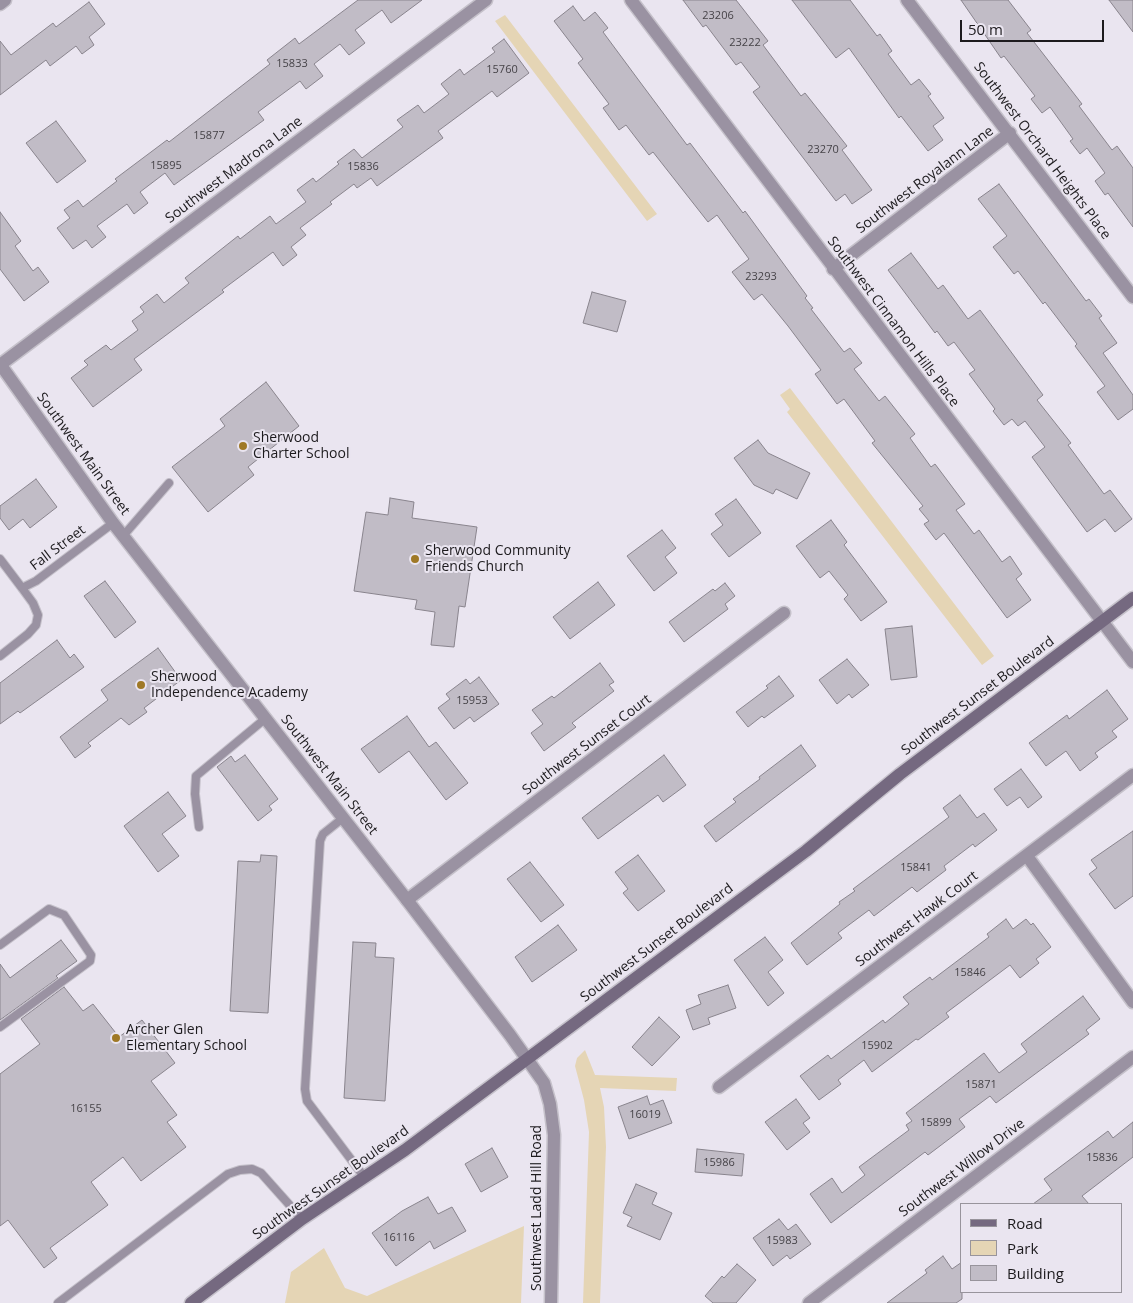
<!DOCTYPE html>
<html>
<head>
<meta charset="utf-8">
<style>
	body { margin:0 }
	#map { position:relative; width:1133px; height:1303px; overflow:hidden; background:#eae5f0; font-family:"Open Sans",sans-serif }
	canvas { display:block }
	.legend { position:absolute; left:960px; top:1203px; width:162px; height:90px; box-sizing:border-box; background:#eae5f0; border:1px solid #98949c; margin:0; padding:6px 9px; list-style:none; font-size:15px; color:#1d1b1e }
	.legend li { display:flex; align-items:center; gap:10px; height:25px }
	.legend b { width:25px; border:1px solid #98949c }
	.scale { position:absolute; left:960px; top:20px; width:144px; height:22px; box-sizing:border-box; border:2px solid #1d1b1e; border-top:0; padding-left:6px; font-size:15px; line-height:18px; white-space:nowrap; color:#1d1b1e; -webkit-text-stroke:4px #eae5f0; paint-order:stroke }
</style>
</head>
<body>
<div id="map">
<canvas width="1133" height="1303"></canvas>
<ul class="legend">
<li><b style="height:6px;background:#756980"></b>Road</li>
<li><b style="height:14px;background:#e5d5b5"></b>Park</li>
<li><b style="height:14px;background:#c1bcc6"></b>Building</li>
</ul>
<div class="scale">50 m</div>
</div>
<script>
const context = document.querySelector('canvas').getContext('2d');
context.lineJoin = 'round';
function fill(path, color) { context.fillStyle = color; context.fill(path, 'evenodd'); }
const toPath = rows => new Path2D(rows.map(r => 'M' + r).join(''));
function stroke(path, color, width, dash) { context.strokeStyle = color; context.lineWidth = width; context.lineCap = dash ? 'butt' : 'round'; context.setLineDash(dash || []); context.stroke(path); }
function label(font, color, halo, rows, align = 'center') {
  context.font = font + ' "Open Sans",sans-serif'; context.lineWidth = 4; context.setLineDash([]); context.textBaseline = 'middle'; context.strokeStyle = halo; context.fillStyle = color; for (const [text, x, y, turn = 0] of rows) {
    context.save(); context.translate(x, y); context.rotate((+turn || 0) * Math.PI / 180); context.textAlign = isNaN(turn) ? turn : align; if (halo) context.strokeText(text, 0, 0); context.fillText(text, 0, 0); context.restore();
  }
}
const green = toPath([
	[505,15,657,214,647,221,495,21],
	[790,388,994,656,982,665,787,412,790,409,780,395],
	[585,1050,595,1075,677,1078,676,1091,600,1088,604,1107,606,1147,600,1303,583,1303,589,1132,584,1100,575,1066,577,1058],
	[524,1226,521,1303,285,1303,291,1272,324,1248,345,1288,367,1296]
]);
const building = toPath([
	[358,0,422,0,391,23,382,10,355,30,365,43,349,55,340,44,314,64,323,76,306,89,300,81,258,112,264,120,174,185,165,173,140,192,148,203,134,214,127,204,97,226,106,237,92,248,86,240,73,249,57,228,70,218,64,210,78,200,83,207,117,181,115,179,167,140,169,142,270,64,267,60,295,38,299,44,358,0],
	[683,0,736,0,768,41,763,45,801,96,805,93,847,146,842,150,872,190,852,204,845,194,836,201,753,92,760,87,741,62,736,65,706,25,703,27,683,0],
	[792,0,850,0,877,36,880,34,892,51,888,54,911,85,919,79,931,94,928,96,944,118,933,126,943,140,928,151,901,116,899,118,849,48,836,58,792,0],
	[961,0,1008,0,1031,30,1027,33,1082,104,1079,106,1112,150,1117,146,1133,168,1133,227,1108,193,1105,195,1095,181,1105,173,1087,148,1080,154,1070,141,1073,139,1050,107,1042,113,1031,99,1035,96,1004,56,1001,58,961,0],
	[1109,0,1133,0,1133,32,1109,0],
	[89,2,105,24,89,37,94,45,82,54,76,46,50,66,46,60,0,95,0,41,11,55,53,23,56,27,89,2],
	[573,6,584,21,595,12,608,28,603,32,640,82,687,145,690,143,743,213,745,211,807,296,805,298,813,308,811,309,844,352,850,348,862,363,854,369,879,401,885,396,915,434,910,438,931,467,935,464,965,504,956,510,974,534,979,530,1002,562,1010,556,1022,574,1016,579,1031,600,1007,618,944,533,936,540,924,524,929,521,919,509,923,506,872,443,875,441,844,399,837,404,815,374,821,370,788,326,762,294,754,300,732,272,749,259,717,215,708,222,653,152,649,155,626,125,619,130,603,108,609,104,578,63,583,59,554,21,573,6],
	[504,39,529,73,497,97,492,91,438,131,443,138,377,186,371,178,357,188,354,184,330,202,332,204,300,228,306,235,291,247,297,255,283,266,273,252,222,290,224,292,134,359,142,370,93,407,71,378,88,365,84,361,106,345,111,350,138,330,132,321,144,312,140,307,157,294,164,303,189,283,185,278,238,236,240,239,270,216,276,224,306,202,297,190,313,178,316,182,339,164,337,162,354,149,362,158,403,127,397,120,418,105,424,113,449,94,441,84,460,69,464,75,495,52,492,48,504,39],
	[56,121,86,161,57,183,26,143,56,121],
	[999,184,1086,301,1089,299,1102,316,1099,318,1117,343,1103,353,1133,395,1133,409,1118,420,1097,392,1105,386,1075,346,1077,344,1045,302,1043,304,1018,271,1014,274,993,247,1007,236,978,199,999,184],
	[0,212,21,241,15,246,33,271,38,267,49,282,24,301,0,269,0,212],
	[911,253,938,289,943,285,968,319,980,310,1043,395,1037,400,1071,443,1068,445,1104,494,1110,490,1132,519,1115,532,1105,519,1087,532,1032,457,1045,447,1025,421,1018,426,1012,419,1004,425,993,411,995,409,969,374,975,370,954,342,948,346,937,331,935,333,888,270,911,253],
	[592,292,626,301,617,332,583,323,592,292],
	[266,382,299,426,248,467,254,475,208,512,172,467,225,426,220,419,266,382],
	[758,440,768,453,810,473,797,499,776,489,773,494,754,485,734,458,758,440],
	[36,479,57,507,30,528,23,519,9,530,0,518,0,506,36,479],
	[390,498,414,502,412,518,477,527,465,607,459,606,454,647,431,645,435,612,415,609,417,600,354,591,366,512,388,515,390,498],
	[736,499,761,533,729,557,711,534,723,525,715,514,736,499],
	[831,520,847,542,844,545,887,602,861,621,844,599,848,595,829,571,820,578,796,546,831,520],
	[662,530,676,548,665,557,677,573,654,591,627,556,662,530],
	[105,581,136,622,115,638,84,596,105,581],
	[598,582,615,605,570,639,553,617,598,582],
	[725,583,735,596,725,604,728,609,684,642,669,622,713,589,715,591,725,583],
	[912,626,917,677,891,680,885,629,912,626],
	[57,640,70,658,74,654,84,667,20,713,18,711,0,724,0,683,57,640],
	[158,648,181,680,144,708,147,712,129,725,121,718,88,743,91,746,75,758,60,737,108,700,101,690,158,648],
	[847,659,869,685,852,698,849,694,837,704,819,680,847,659],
	[600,663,614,682,609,685,614,691,572,723,576,727,544,751,531,733,543,724,532,710,552,696,554,698,600,663],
	[779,676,794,696,764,718,762,716,748,727,736,712,768,688,766,686,779,676],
	[479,677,499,704,474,722,470,717,454,729,438,708,450,699,446,694,466,679,470,684,479,677],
	[1107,690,1128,719,1112,731,1117,737,1095,753,1098,757,1080,771,1066,751,1046,766,1029,743,1067,715,1069,719,1107,690],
	[407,716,429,747,436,742,468,783,446,800,409,751,379,773,361,749,407,716],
	[801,745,816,766,716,842,704,826,736,802,733,799,760,779,759,777,801,745],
	[245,755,278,799,269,806,272,810,258,821,217,767,231,756,235,762,245,755],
	[664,755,686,785,663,802,658,795,598,839,582,818,664,755],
	[1021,769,1042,797,1028,808,1020,797,1007,806,994,789,1021,769],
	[168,792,186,816,162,834,179,856,158,872,124,826,168,792],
	[960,795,977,818,984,813,997,830,975,847,973,844,944,866,946,870,917,892,912,887,874,916,869,910,838,933,842,938,807,965,791,943,840,904,839,902,855,891,853,889,949,817,943,808,960,795],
	[1133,831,1133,896,1115,909,1089,874,1097,868,1091,860,1133,831],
	[261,855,277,856,268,1013,230,1011,238,861,260,862,261,855],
	[638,855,665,891,638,911,623,893,628,889,615,872,638,855],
	[530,862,564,905,541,922,507,879,530,862],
	[1006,919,1013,929,1026,919,1031,925,1033,923,1051,947,1036,959,1039,963,1020,978,1010,965,946,1013,949,1017,918,1040,916,1039,872,1072,864,1060,838,1080,841,1084,819,1100,800,1076,828,1055,831,1059,883,1020,885,1023,909,1004,903,997,930,977,932,980,989,937,987,934,1006,919],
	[558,925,577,950,532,982,515,957,558,925],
	[765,937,783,960,768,972,784,993,768,1006,734,960,765,937],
	[61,940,77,961,56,976,58,978,0,1020,0,964,10,978,61,940],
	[353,942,376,943,375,957,394,958,385,1101,344,1098,353,942],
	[728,985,736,1008,708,1018,710,1024,693,1030,686,1010,701,1004,698,995,728,985],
	[64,987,83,1011,93,1004,119,1037,142,1020,175,1063,151,1081,177,1115,167,1122,186,1147,141,1181,123,1157,91,1182,108,1205,50,1248,57,1258,44,1268,8,1220,0,1226,0,1074,40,1044,21,1019,64,987],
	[1083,996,1100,1019,1086,1030,1089,1034,996,1103,990,1096,959,1119,965,1127,928,1155,925,1152,831,1223,810,1194,832,1178,842,1193,865,1175,859,1167,909,1130,906,1125,912,1121,906,1113,984,1053,999,1073,1027,1052,1021,1044,1083,996],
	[659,1017,680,1037,652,1066,632,1047,659,1017],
	[647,1096,650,1105,663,1100,672,1123,629,1139,618,1107,647,1096],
	[796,1099,810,1118,803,1123,810,1132,787,1150,765,1122,796,1099],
	[1133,1122,1133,1157,1082,1196,1089,1204,1033,1204,1052,1190,1044,1179,1108,1131,1113,1138,1133,1122],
	[492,1148,508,1177,481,1192,465,1164,492,1148],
	[697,1149,744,1154,742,1176,695,1172,697,1149],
	[636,1184,657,1193,652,1204,672,1213,660,1240,627,1226,632,1217,623,1213,636,1184],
	[428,1197,438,1214,452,1207,466,1231,434,1249,430,1241,396,1266,372,1233,402,1211,428,1197],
	[779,1219,788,1230,796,1224,811,1244,790,1259,787,1255,773,1266,753,1238,779,1219],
	[943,1256,952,1269,962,1262,962,1299,956,1303,887,1303,927,1273,925,1270,943,1256],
	[737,1264,756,1280,736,1303,713,1303,705,1296,722,1276,724,1278,737,1264]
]);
const service = toPath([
	[123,536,169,483],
	[0,559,22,588,36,581,113,523],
	[0,656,28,634,36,625,38,615,33,603,22,588],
	[343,818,323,834,320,841,305,1089,307,1101,365,1178],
	[199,827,195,794,196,776,266,718],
	[0,945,49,909,64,915,91,955,90,961,0,1027],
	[58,1303,228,1174,240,1170,252,1169,261,1173,302,1219]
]);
const minor = toPath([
	[631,0,1133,662],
	[907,0,1133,297],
	[0,4,5,0],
	[833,269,1010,133],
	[0,365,486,0],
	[1027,856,1133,1002],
	[407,900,784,613],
	[719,1087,1133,775],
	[809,1303,1133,1057]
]);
const tertiary = toPath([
	[0,364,113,523,407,900,510,1035,544,1083,550,1104,554,1135,551,1303]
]);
const secondary = toPath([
	[191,1303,302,1219,405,1150,806,851,900,774,1133,598]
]);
const markers = [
	[243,446,5,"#9f7926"],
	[415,559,5,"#9f7926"],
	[141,685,5,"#9f7926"],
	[116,1038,5,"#9f7926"]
];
const numberNames = [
	["23206",718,16],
	["23222",745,43],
	["15833",292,64],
	["15760",502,70],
	["15877",209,136],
	["23270",823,150],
	["15895",166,166],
	["15836",363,167],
	["23293",761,277],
	["15953",472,701],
	["15841",916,868],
	["15846",970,973],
	["15902",877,1046],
	["15871",981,1085],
	["16155",86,1109],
	["16019",645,1115],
	["15899",936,1123],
	["15836",1102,1158],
	["15986",719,1163],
	["16116",399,1238],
	["15983",782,1241]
];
const streetNames = [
	["Southwest Orchard Heights Place",1042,151,53],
	["Southwest Madrona Lane",234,170,-37],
	["Southwest Royalann Lane",925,180,-37],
	["Southwest Cinnamon Hills Place",893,322,53],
	["Southwest Main Street",83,454,54],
	["Fall Street",58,548,-37],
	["Southwest Sunset Boulevard",978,696,-37],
	["Southwest Sunset Court",587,745,-37],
	["Southwest Main Street",329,775,52],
	["Southwest Hawk Court",917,919,-37],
	["Southwest Sunset Boulevard",657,943,-37],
	["Southwest Willow Drive",962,1168,-37],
	["Southwest Sunset Boulevard",331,1183,-35],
	["Southwest Ladd Hill Road",537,1208,-90]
];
const poiNames = [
	["Sherwood",253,438],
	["Charter School",253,454],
	["Sherwood Community",425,551],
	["Friends Church",425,567],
	["Sherwood",151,677],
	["Independence Academy",151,693],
	["Archer Glen",126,1030],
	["Elementary School",126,1046]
];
fill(green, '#e5d5b5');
fill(building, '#c1bcc6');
stroke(building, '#89848d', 1);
stroke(service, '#c5c1ca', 10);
stroke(minor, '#c5c1ca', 15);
stroke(tertiary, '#c5c1ca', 15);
stroke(secondary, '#c5c1ca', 15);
stroke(service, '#9a92a2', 8);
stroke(minor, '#9a92a2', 12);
stroke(tertiary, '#9a92a2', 12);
stroke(secondary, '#756980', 12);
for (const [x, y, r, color] of markers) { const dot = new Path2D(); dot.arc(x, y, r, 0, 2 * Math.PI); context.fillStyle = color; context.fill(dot); stroke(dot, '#eae5f0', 2); }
label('11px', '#464348', null, numberNames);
label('14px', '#1d1b1e', '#eae5f0', streetNames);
label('14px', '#1d1b1e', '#eae5f0', poiNames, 'left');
</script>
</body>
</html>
